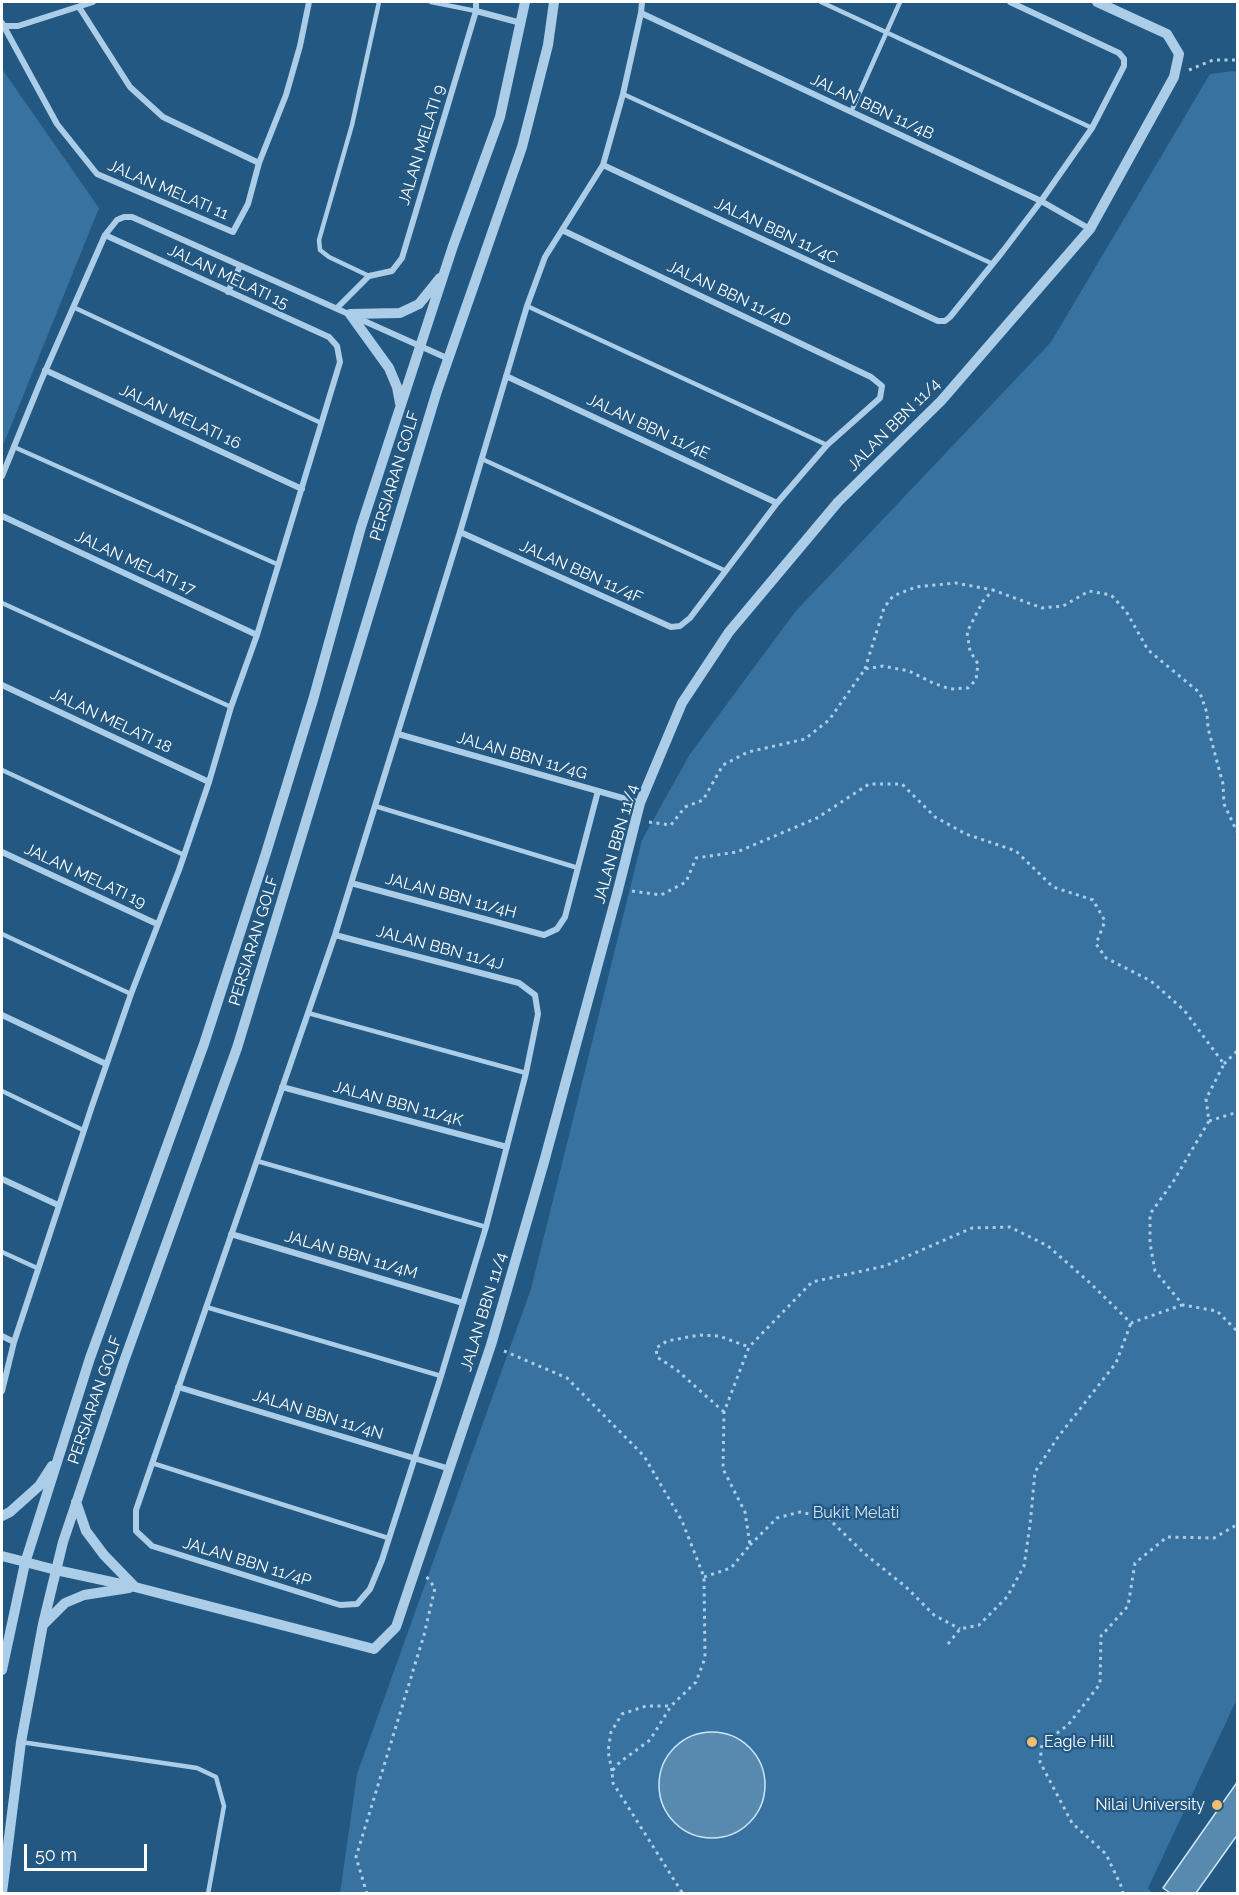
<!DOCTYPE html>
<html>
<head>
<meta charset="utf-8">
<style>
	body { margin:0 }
	#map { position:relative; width:1239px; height:1895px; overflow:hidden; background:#235882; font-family:Raleway,sans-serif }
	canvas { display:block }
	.frame { position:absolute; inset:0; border:3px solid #fff; pointer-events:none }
	.scale { position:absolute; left:24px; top:1844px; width:123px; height:27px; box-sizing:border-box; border:3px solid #fff; border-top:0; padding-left:8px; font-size:18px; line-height:21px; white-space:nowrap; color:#fff; -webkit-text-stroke:4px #235882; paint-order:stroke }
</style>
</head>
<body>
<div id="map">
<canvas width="1239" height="1895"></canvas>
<div class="frame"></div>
<div class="scale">50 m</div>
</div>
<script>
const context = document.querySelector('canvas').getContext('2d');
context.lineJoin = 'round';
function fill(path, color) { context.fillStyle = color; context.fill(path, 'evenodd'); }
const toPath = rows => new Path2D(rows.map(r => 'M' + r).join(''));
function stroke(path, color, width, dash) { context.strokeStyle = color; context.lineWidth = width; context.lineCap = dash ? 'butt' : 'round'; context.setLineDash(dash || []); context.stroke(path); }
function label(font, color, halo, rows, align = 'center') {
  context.font = font + ' Raleway,sans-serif'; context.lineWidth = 4.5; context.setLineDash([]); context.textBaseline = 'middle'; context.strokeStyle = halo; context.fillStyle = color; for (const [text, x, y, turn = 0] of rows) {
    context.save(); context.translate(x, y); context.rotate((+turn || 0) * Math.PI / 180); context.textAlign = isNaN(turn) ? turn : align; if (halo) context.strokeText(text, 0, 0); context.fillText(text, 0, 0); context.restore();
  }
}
const green = toPath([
	[2,69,99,208,2,448],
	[1234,71,1238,72,1237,1699,1148,1888,1152,1893,340,1893,357,1774,531,1289,642,840,690,754,795,612,1051,342,1210,74]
]);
const building = toPath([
	'659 1785a53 53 0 1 1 106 0a53 53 0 1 1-106 0Z',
	[1238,1781,1238,1834,1196,1893,1170,1893,1163,1888,1238,1781]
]);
const path = toPath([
	[1189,70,1213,60,1238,60],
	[865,669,884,608,893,596,916,587,956,583,993,590],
	[649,822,671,825,685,807,703,800,723,765,748,752,805,739,829,720,865,669,883,666,909,671,933,683,950,689,968,688,976,680,978,664,970,651,967,632,983,601,993,590,1042,608,1063,606,1089,591,1111,595,1126,611,1148,650,1200,693,1207,713,1208,728,1223,784,1224,804,1238,834],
	[632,891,661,895,686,882,696,858,737,852,817,818,869,784,902,784,935,817,966,834,1016,851,1053,887,1093,900,1105,921,1096,944,1106,958,1151,981,1184,1010,1224,1064,1206,1099,1209,1121,1173,1182,1150,1214,1150,1243,1155,1271,1183,1305,1217,1311,1238,1332],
	[1224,1064,1238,1050],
	[1209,1121,1238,1112],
	[504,1351,567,1378,644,1456,682,1521,704,1577,705,1658,696,1682,671,1706,650,1740,620,1762,612,1771,613,1783,683,1894],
	[724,1412,677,1370,657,1357,656,1348,667,1341,699,1335,719,1336,749,1347],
	[750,1545,777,1518,800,1512,828,1518,865,1554,906,1587,934,1615,960,1629],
	[704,1577,731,1568,750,1545,745,1512,723,1469,724,1412,749,1347,812,1282,885,1266,972,1228,1010,1227,1048,1246,1089,1282,1131,1323,1182,1305],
	[948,1644,960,1629,979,1625,1007,1597,1024,1566,1030,1525,1035,1472,1058,1437,1116,1363,1131,1323],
	[612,1771,608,1751,611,1732,622,1714,646,1706,671,1706],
	[367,1894,356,1857,424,1635,435,1588,426,1576],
	[1123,1894,1122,1888,1106,1854,1072,1823,1040,1762,1042,1744,1068,1725,1100,1684,1101,1636,1128,1606,1135,1563,1167,1537,1214,1538,1238,1524]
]);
const service = toPath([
	[431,2,476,11],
	[821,2,1092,128],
	[623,94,993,264],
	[851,112,900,2],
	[369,276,329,257,320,250,319,240,352,125,379,2],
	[527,306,827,445],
	[73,307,321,423],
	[14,447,279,565],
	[482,459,726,571],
	[2,603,231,707],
	[2,770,184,855],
	[375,806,578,868],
	[2,934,131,994],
	[308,1013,526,1073],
	[2,1091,83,1130],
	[257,1161,486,1227],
	[2,1252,37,1268],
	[206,1307,441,1376],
	[152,1463,388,1538],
	[21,1742,197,1768,216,1777,224,1806,208,1894]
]);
const minor = toPath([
	[79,7,130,87,163,117,259,163],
	[476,11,521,23],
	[641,13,1041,201,1090,229],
	[2,23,57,124,97,174,233,232,248,204,259,163,286,95,300,46,309,2],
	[3,26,18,26,93,2],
	[603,165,938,321,945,321,950,317,1003,251,1041,201,1092,128,1124,66,1124,59,1119,53,1010,2],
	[228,292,240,266],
	[337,308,369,276,392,271,402,258,476,11,476,2],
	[45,370,302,489],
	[506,376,777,503],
	[2,476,40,383,105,235,117,220,124,217,132,217,449,359],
	[2,516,257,635],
	[460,532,671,627,680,626,690,618,777,503,827,445,880,398,882,386,871,377,562,230],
	[2,685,209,782],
	[398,734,640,803],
	[2,852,157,924],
	[351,883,544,935,557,929,565,917,598,791],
	[335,935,519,983,535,995,538,1014,526,1073,486,1227,441,1376,382,1560,370,1589,357,1604,340,1605,152,1546,136,1531,136,1510,335,935,460,532,527,306,545,257,603,165,623,94,641,13,642,2],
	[2,1015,106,1064],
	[282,1087,507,1147],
	[2,1179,58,1205],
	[231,1234,463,1303],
	[2,1336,14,1342],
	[178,1387,450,1469],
	[2,1391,14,1342,92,1106,131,994,179,870,209,782,231,707,257,635,340,362,337,346,329,337,105,235]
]);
const tertiary = toPath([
	[350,314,400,313,419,304,440,278],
	[350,314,389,368,397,387,400,403],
	[76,1502,86,1531,104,1555,135,1587],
	[2,1516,10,1512,39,1486,52,1466],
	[2,1556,56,1570,135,1587,374,1649,396,1627,491,1345,544,1162,618,890,640,803,682,703,729,632,838,502,941,401,1090,229,1174,77,1179,54,1167,34,1097,2],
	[44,1624,65,1603,84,1595,129,1588],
	[2,1670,25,1563,90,1358,204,1044,266,853,313,700,361,527,453,246,500,117,525,2],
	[2,1893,21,1742,43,1624,63,1542,123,1364,237,1048,437,391,522,147,548,45,554,2]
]);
const markers = [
	[1032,1742,6,"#f2bd6e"],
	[1217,1805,6,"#f2bd6e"]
];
const streetNames = [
	["JALAN BBN 11/4B",872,107,25],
	["JALAN MELATI 9",422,145,-73],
	["JALAN MELATI 11",168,190,23],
	["JALAN BBN 11/4C",776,231,25],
	["JALAN MELATI 15",228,277,25],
	["JALAN BBN 11/4D",729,294,25],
	["JALAN MELATI 16",180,417,25],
	["JALAN BBN 11/4",894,425,-45],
	["JALAN BBN 11/4E",648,427,25],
	["PERSIARAN GOLF",395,476,-73],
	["JALAN MELATI 17",135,563,25],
	["JALAN BBN 11/4F",581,572,24],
	["JALAN MELATI 18",111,721,25],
	["JALAN BBN 11/4G",522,756,16],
	["JALAN BBN 11/4",616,844,-74],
	["JALAN MELATI 19",85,876,25],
	["JALAN BBN 11/4H",451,896,15],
	["PERSIARAN GOLF",254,941,-73],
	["JALAN BBN 11/4J",440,948,15],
	["JALAN BBN 11/4K",398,1104,15],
	["JALAN BBN 11/4M",351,1255,16],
	["JALAN BBN 11/4",484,1312,-73],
	["PERSIARAN GOLF",95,1400,-71],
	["JALAN BBN 11/4N",318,1415,17],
	["JALAN BBN 11/4P",247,1562,17]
];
const parkNames = [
	["Bukit Melati",856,1513]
];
const poiNames = [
	["Eagle Hill",1044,1742],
	["Nilai University",1205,1805,"right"]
];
fill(green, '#3872a0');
fill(building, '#588ab0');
stroke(building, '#cfe5f6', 1.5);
stroke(path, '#abcde7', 3, [3, 4.5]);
stroke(service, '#abcde7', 4.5);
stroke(minor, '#abcde7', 6);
stroke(tertiary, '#abcde7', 10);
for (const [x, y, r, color] of markers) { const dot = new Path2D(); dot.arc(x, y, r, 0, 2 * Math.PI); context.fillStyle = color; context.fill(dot); stroke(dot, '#235882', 2); }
label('16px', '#fff', '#235882', streetNames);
label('16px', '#cfe5f6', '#235882', parkNames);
label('16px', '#fff', '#235882', poiNames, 'left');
</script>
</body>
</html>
